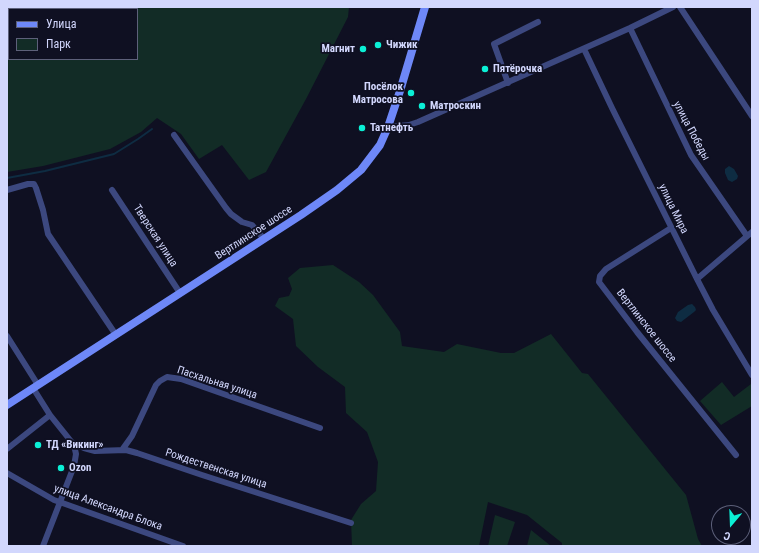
<!DOCTYPE html>
<html>
<head>
<meta charset="utf-8">
<style>
	body { margin:0 }
	#map { position:relative; width:759px; height:553px; overflow:hidden; background:#0f1022; font-family:"Roboto Condensed",sans-serif }
	canvas { display:block }
	.frame { position:absolute; inset:0; border:8px solid #d2d7fd; pointer-events:none }
	.legend { position:absolute; left:8px; top:8px; width:130px; height:52px; box-sizing:border-box; background:#0f1022; border:1px solid #5d607a; margin:0; padding:5px 7px; list-style:none; font-size:12px; color:#d2d7fd }
	.legend li { display:flex; align-items:center; gap:8px; height:20px }
	.legend b { width:20px; border:1px solid #5d607a }
	.north { position:absolute; left:711px; top:505px; width:40px; height:40px; box-sizing:border-box; background:#0f1022; border:1px solid #5d607a; border-radius:50%; rotate:199deg; font-size:11px; font-weight:700; line-height:16px; text-align:center; color:#d2d7fd }
	.north::after { content:''; display:block; margin:auto; width:14px; height:18px; background:#0bf0d6; clip-path:polygon(50% 0,100% 100%,50% 72%,0 100%) }
</style>
</head>
<body>
<div id="map">
<canvas width="759" height="553"></canvas>
<div class="frame"></div>
<ul class="legend">
<li><b style="height:5px;background:#6e88f8"></b>Улица</li>
<li><b style="height:11px;background:#122c26"></b>Парк</li>
</ul>
<div class="north">С</div>
</div>
<script>
const context = document.querySelector('canvas').getContext('2d');
context.lineJoin = 'round';
function fill(path, color) { context.fillStyle = color; context.fill(path, 'evenodd'); }
const toPath = rows => new Path2D(rows.map(r => 'M' + r).join(''));
function stroke(path, color, width, dash) { context.strokeStyle = color; context.lineWidth = width; context.lineCap = dash ? 'butt' : 'round'; context.setLineDash(dash || []); context.stroke(path); }
function label(font, color, halo, rows, align = 'center') {
  context.font = font + ' "Roboto Condensed",sans-serif'; context.lineWidth = 3.5; context.setLineDash([]); context.textBaseline = 'middle'; context.strokeStyle = halo; context.fillStyle = color; for (const [text, x, y, turn = 0] of rows) {
    context.save(); context.translate(x, y); context.rotate((+turn || 0) * Math.PI / 180); context.textAlign = isNaN(turn) ? turn : align; if (halo) context.strokeText(text, 0, 0); context.fillText(text, 0, 0); context.restore();
  }
}
const green = toPath([
	[7,7,53,7,51,9,9,9,9,48,7,50],
	[64,7,349,7,348,17,306,99,266,172,249,180,222,145,199,159,181,134,157,118,141,132,110,149,43,166,7,172,7,58,9,56,9,59,137,59,137,9,62,9],
	[333,265,359,282,373,295,400,332,402,346,444,352,457,344,501,353,514,353,551,334,582,373,588,374,686,495,698,539,702,546,562,546,562,543,527,515,488,502,479,546,352,546,351,520,361,504,376,491,378,462,367,432,346,413,345,387,318,367,296,346,293,319,275,306,279,298,289,296,292,289,288,278,300,268],
	[722,382,734,397,751,384,752,406,721,425,700,401],
	[495,515,515,522,507,546,488,546],
	[531,530,551,546,527,546]
]);
const water = toPath([
	[729,166,734,169,738,176,737,179,732,182,728,180,725,173,725,169],
	[692,304,695,307,696,310,694,312,681,322,677,321,675,318,678,312,688,305]
]);
const stream = toPath([
	[7,178,45,171,114,154,138,139,152,129]
]);
const street = toPath([
	[680,7,752,116],
	[630,28,691,155,747,236],
	[584,49,612,108,697,279,713,310,752,375],
	[508,83,494,44,538,22],
	[388,127,409,125,418,122,630,28,673,7],
	[174,135,226,208,231,214,242,222,252,225,264,239],
	[7,190,28,184,34,184,36,188,43,210,48,234,116,335],
	[112,190,180,293],
	[671,228,606,269,600,276,599,282,637,332,736,455],
	[697,279,752,232],
	[7,336,38,385],
	[33,388,50,415,74,445,76,454,74,466,43,546],
	[73,443,84,448,95,451,126,450,137,453,202,475,351,523],
	[7,449,50,415],
	[122,450,132,436,156,385,160,381,167,377,181,379,320,428],
	[7,473,54,500,183,546]
]);
const secondary = toPath([
	[7,405,301,215,337,190,361,170,380,145,388,127,400,91,425,7]
]);
const markers = [
	[378,45,4,"#0bf0d6"],
	[363,49,4,"#0bf0d6"],
	[485,69,4,"#0bf0d6"],
	[411,93,4,"#0bf0d6"],
	[422,106,4,"#0bf0d6"],
	[362,128,4,"#0bf0d6"],
	[38,445,4,"#0bf0d6"],
	[61,468,4,"#0bf0d6"]
];
const poiNames = [
	["Чижик",386,45],
	["Магнит",355,49,"right"],
	["Пятёрочка",493,69],
	["Посёлок",403,87,"right"],
	["Матросова",403,100,"right"],
	["Матроскин",430,106],
	["Татнефть",370,128],
	["ТД «Викинг»",46,445],
	["Ozon",69,468]
];
const streetNames = [
	["улица Победы",691,131,62],
	["улица Мира",673,209,64],
	["Вертлинское шоссе",254,233,-33],
	["Тверская улица",155,236,57],
	["Вертлинское шоссе",646,326,52],
	["Пасхальная улица",217,383,18],
	["Рождественская улица",216,469,18],
	["улица Александра Блока",108,508,20]
];
fill(green, '#122c26');
fill(water, '#0e2c42');
stroke(stream, '#0e2c42', 2);
stroke(street, '#3c487f', 6);
stroke(secondary, '#6e88f8', 8);
for (const [x, y, r, color] of markers) { const dot = new Path2D(); dot.arc(x, y, r, 0, 2 * Math.PI); context.fillStyle = color; context.fill(dot); stroke(dot, '#0f1022', 1.5); }
label('bold 11px', '#d2d7fd', '#0f1022', poiNames, 'left');
label('11px', '#d2d7fd', '#0f1022', streetNames);
</script>
</body>
</html>
